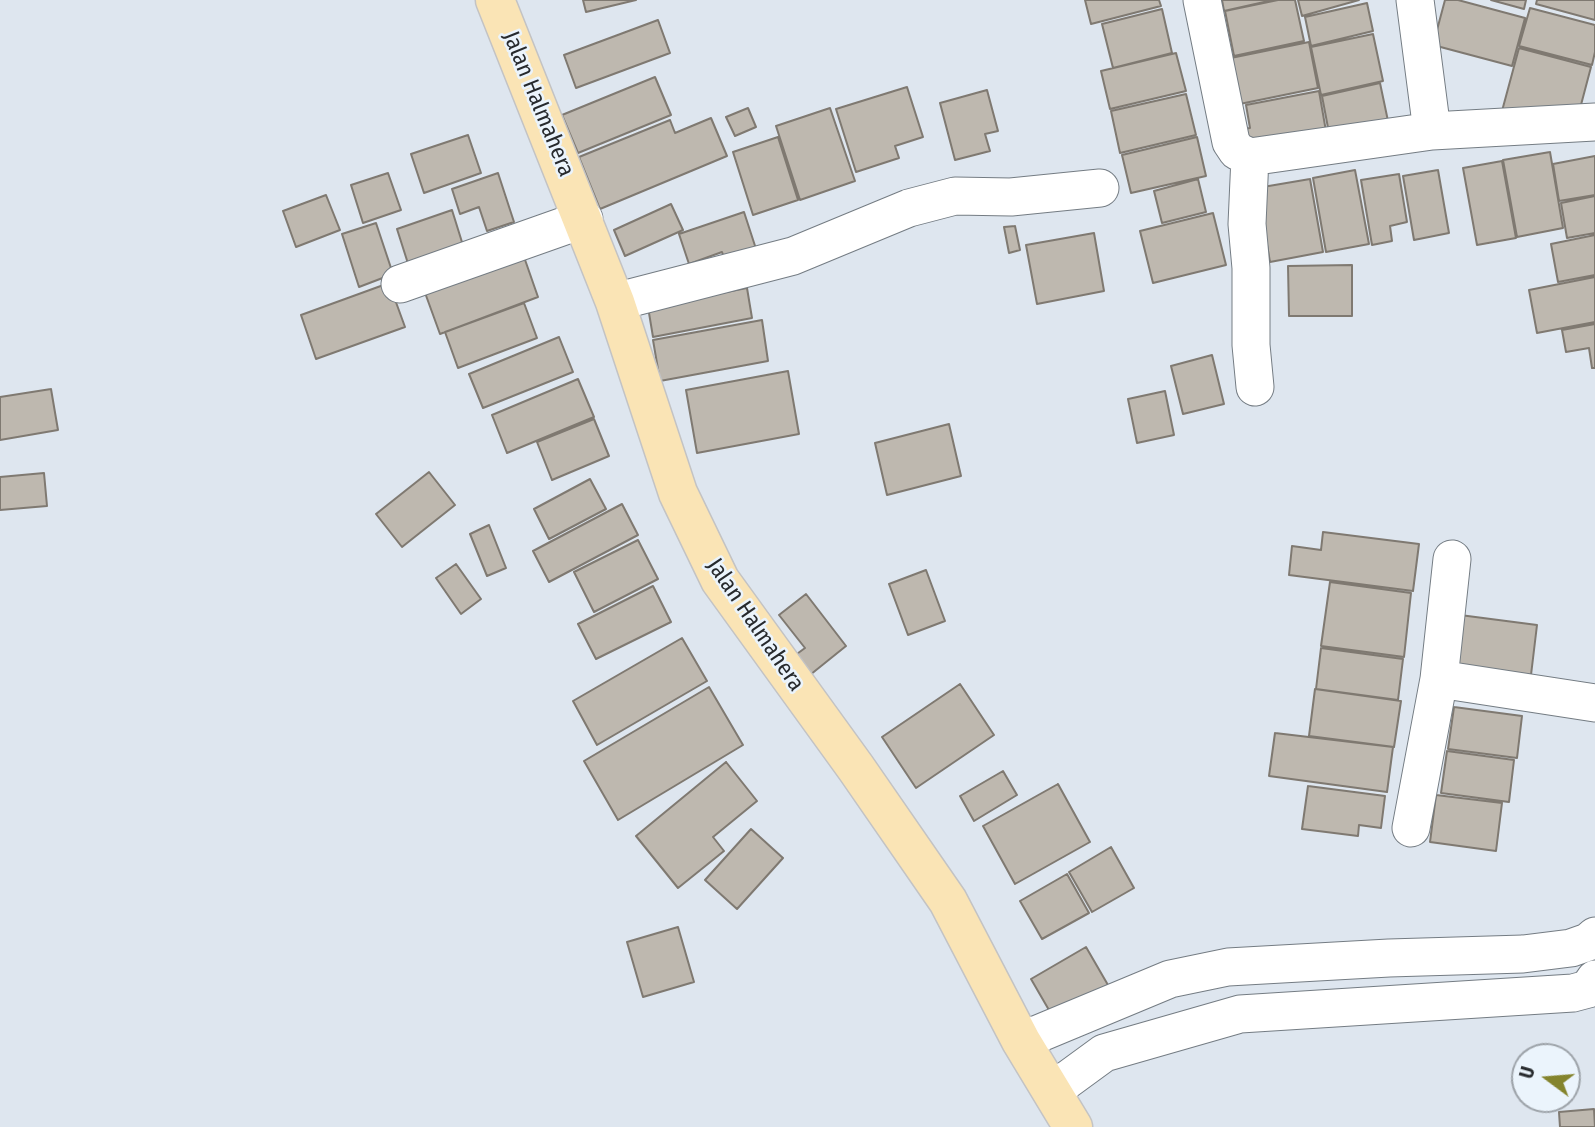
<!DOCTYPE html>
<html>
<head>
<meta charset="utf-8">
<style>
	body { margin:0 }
	#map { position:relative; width:1595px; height:1127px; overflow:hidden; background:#dee6ef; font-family:"Fira Sans Condensed",sans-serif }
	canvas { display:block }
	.north { position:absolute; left:1511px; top:1043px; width:70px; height:70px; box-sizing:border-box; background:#ebf4fc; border:2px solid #9da3a9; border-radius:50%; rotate:286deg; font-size:19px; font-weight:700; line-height:28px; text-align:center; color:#272a2d }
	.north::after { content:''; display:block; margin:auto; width:24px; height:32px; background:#84842d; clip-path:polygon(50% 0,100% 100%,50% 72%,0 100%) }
</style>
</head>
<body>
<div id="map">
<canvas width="1595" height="1127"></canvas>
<div class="north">U</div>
</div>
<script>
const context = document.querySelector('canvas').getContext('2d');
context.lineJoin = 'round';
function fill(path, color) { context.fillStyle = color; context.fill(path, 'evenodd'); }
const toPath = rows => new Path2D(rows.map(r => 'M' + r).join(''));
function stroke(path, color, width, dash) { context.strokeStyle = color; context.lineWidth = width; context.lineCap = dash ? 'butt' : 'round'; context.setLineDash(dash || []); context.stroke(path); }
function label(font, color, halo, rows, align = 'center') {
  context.font = font + ' "Fira Sans Condensed",sans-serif'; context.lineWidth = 5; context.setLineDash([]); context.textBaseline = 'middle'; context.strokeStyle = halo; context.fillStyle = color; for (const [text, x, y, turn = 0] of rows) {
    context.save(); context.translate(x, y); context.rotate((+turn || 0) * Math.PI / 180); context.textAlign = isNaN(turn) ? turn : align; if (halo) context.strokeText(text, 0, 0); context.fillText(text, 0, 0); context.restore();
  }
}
const building = toPath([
	[583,0,636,0,586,12,583,0],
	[1085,0,1159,0,1161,6,1091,24,1085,0],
	[1222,0,1273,0,1224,11,1222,0],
	[1278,0,1295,0,1304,41,1234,56,1225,11,1278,0],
	[1298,0,1359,0,1302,16,1298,0],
	[1445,0,1458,0,1525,18,1512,66,1433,45,1445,0],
	[1491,0,1526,0,1524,9,1491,0],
	[1537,0,1595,0,1595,20,1536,4,1537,0],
	[1367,3,1373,31,1311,46,1305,17,1367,3],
	[1530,8,1595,25,1595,52,1592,65,1519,46,1530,8],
	[1162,9,1172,53,1113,68,1102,24,1162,9],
	[658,20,670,53,576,88,564,55,658,20],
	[1373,34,1383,81,1321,95,1311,47,1373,34],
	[1309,42,1318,88,1230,106,1221,60,1309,42],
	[1519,48,1591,67,1577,120,1502,111,1519,48],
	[1176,53,1186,91,1110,109,1101,71,1176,53],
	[655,77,671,115,578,153,562,115,655,77],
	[1380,83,1388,121,1329,133,1322,96,1380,83],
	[907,87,923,137,895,146,899,158,856,172,836,109,907,87],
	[987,90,998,131,985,134,990,151,955,160,940,103,987,90],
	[1319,91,1327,137,1242,153,1238,130,1250,128,1246,105,1319,91],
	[1186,94,1196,135,1120,153,1111,111,1186,94],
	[748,108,756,127,735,136,726,117,748,108],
	[830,108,855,181,800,200,776,126,830,108],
	[711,118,727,156,600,209,579,157,670,120,675,133,711,118],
	[468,135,481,173,424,193,411,154,468,135],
	[778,137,798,200,753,215,733,152,778,137],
	[1197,137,1206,176,1131,193,1122,155,1197,137],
	[1550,152,1563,228,1517,237,1503,160,1550,152],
	[1595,156,1595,195,1559,201,1553,164,1595,156],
	[1502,161,1516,238,1477,245,1463,168,1502,161],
	[1355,170,1369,244,1326,252,1313,178,1355,170],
	[1438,170,1449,233,1414,240,1403,176,1438,170],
	[388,173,401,210,363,223,351,185,388,173],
	[498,173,514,222,487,231,479,207,460,214,452,189,498,173],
	[1399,174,1407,222,1390,226,1392,241,1372,245,1361,180,1399,174],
	[1198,179,1206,212,1162,223,1154,191,1198,179],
	[1310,179,1323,252,1270,262,1257,188,1310,179],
	[326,195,340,230,296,247,283,211,326,195],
	[1595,196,1595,233,1567,238,1561,203,1595,196],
	[671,204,683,230,625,256,614,230,671,204],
	[452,210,466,255,411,273,397,229,452,210],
	[744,212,758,255,727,265,722,252,689,264,679,234,744,212],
	[1213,213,1226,265,1153,283,1140,231,1213,213],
	[376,223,393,274,359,287,342,234,376,223],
	[1015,226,1020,250,1009,253,1004,227,1015,226],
	[1094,233,1104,291,1037,304,1026,245,1094,233],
	[1595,235,1595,275,1558,282,1551,244,1595,235],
	[523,254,538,297,440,334,424,290,523,254],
	[1352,265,1352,316,1289,316,1288,266,1352,265],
	[1595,277,1595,322,1537,333,1529,290,1595,277],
	[389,283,405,327,316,359,301,315,389,283],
	[747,288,752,318,653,337,648,307,747,288],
	[524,303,537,338,458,368,445,332,524,303],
	[762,320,768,361,660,381,653,340,762,320],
	[1595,324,1595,368,1592,368,1589,348,1566,352,1562,330,1595,324],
	[559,337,573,372,483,408,469,374,559,337],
	[1212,355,1224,404,1183,414,1171,366,1212,355],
	[788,371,799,434,697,453,686,390,788,371],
	[578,379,594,417,507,453,492,415,578,379],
	[51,389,58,430,0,440,0,397,51,389],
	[1165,391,1174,435,1137,443,1128,399,1165,391],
	[594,419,609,456,552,480,537,442,594,419],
	[949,424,961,476,887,495,875,443,949,424],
	[429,472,455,505,402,547,376,514,429,472],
	[44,473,47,506,0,510,0,477,44,473],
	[590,479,606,509,549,539,534,509,590,479],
	[622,504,638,535,549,582,533,551,622,504],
	[489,525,506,568,487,576,470,534,489,525],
	[1323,532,1419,544,1413,591,1289,575,1292,546,1321,550,1323,532],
	[638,540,658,579,594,612,574,572,638,540],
	[456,564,481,599,461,614,436,578,456,564],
	[926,570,945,621,908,635,889,584,926,570],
	[1330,582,1411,593,1404,657,1321,646,1330,582],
	[653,586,671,622,596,659,578,624,653,586],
	[806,594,846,646,805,679,790,659,805,648,779,615,806,594],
	[1460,615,1537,625,1531,675,1453,665,1460,615],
	[682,638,707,681,597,745,573,701,682,638],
	[1321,648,1403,659,1398,700,1316,689,1321,648],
	[960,684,994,735,916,788,882,737,960,684],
	[709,687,743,745,618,820,584,761,709,687],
	[1315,689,1401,701,1394,747,1309,736,1315,689],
	[1454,707,1522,716,1517,758,1448,749,1454,707],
	[1275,733,1393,747,1387,792,1269,776,1275,733],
	[1447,751,1514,760,1509,802,1441,793,1447,751],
	[726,762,757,801,713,837,724,851,678,888,636,836,726,762],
	[1003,771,1017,795,974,821,960,796,1003,771],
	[1058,784,1090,842,1015,884,983,826,1058,784],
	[1308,786,1385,796,1381,828,1359,825,1358,836,1302,829,1308,786],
	[1436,795,1502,803,1496,851,1430,842,1436,795],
	[751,829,783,858,737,909,705,880,751,829],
	[1111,847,1134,888,1092,912,1069,872,1111,847],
	[1067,874,1089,913,1042,939,1020,901,1067,874],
	[678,927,694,982,643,997,627,942,678,927],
	[1086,947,1108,985,1053,1017,1031,979,1086,947],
	[1594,1109,1595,1127,1560,1127,1559,1112,1594,1109]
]);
const street = toPath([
	[1202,0,1231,142,1237,151,1250,157,1432,131,1415,0],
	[1432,131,1595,122],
	[1250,157,1247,224,1251,268,1251,345,1255,387],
	[400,284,584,219],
	[615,302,793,256,909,208,955,196,1011,197,1100,188],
	[1439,679,1595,703],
	[1411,828,1439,679,1452,559],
	[1021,1041,1170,979,1228,967,1389,958,1523,954,1571,948,1588,942,1595,936],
	[1052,1091,1104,1053,1240,1014,1573,993,1588,989,1595,979]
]);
const primary = toPath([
	[495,0,615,302,678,493,720,580,856,768,948,901,1021,1041,1073,1127]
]);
const streetNames = [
	["Jalan Halmahera",538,104,68],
	["Jalan Halmahera",755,625,56]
];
fill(building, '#beb8af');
stroke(building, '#7f7971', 2);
stroke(street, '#747c83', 39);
stroke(primary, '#c3c3c4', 41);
stroke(street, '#fff', 37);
stroke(primary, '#fae4b5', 38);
label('23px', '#272a2d', '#ebf4fc', streetNames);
</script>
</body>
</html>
